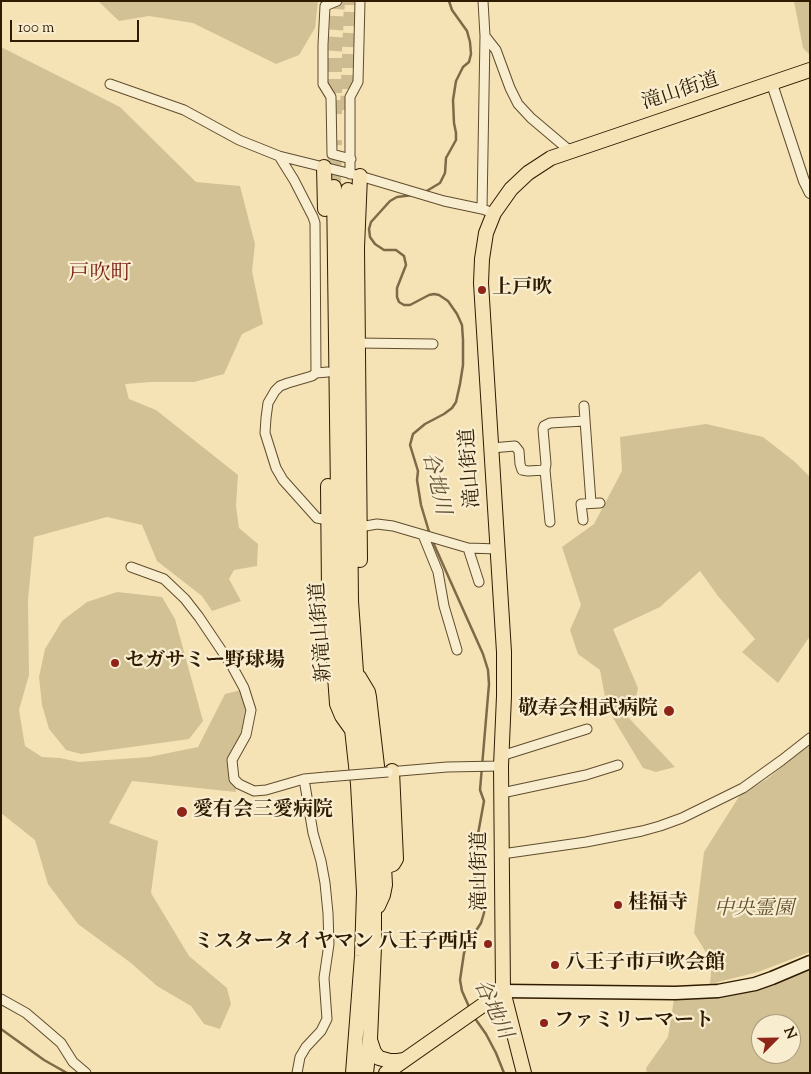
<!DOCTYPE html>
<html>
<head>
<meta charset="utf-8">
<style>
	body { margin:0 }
	#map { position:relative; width:811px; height:1074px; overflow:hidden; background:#f5e3b5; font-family:"Sorts Mill Goudy",serif }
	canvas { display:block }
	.frame { position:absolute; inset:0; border:2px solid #2f1b00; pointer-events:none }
	.north { position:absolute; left:751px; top:1014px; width:50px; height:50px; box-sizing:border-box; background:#f8edcf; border:1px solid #a8997c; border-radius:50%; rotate:67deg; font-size:14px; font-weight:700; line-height:20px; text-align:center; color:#2f1b00 }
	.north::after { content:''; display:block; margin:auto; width:18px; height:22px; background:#8f2418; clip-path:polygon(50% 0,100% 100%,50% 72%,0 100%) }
	.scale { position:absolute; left:10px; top:20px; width:129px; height:22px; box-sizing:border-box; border:2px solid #2f1b00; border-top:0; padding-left:6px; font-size:15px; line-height:18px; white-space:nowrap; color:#2f1b00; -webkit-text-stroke:4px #f8edcf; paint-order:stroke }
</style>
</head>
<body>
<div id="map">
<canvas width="811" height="1074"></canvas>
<div class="frame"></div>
<div class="north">N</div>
<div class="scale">100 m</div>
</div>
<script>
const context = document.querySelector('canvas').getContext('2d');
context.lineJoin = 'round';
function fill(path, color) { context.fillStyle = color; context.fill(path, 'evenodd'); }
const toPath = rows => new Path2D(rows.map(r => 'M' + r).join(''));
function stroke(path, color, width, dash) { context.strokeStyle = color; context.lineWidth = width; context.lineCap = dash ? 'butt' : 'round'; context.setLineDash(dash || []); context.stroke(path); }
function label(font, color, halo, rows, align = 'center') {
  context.font = font + ' "Sorts Mill Goudy","Noto Serif JP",serif'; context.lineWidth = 4.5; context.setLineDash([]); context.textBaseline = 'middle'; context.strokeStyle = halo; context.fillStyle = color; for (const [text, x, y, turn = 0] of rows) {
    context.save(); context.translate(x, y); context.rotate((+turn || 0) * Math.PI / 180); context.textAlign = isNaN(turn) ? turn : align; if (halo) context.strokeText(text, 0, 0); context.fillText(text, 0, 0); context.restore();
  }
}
const green = toPath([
	[98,1,318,1,315,28,299,55,276,64,193,23,149,16,119,21],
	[794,1,810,1,810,55,803,48],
	[1,47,120,107,196,182,240,186,255,244,252,271,263,324,242,334,224,374,194,382,151,382,125,384,129,399,156,410,238,475,236,506,239,528,258,544,257,566,234,570,229,579,241,601,212,611,202,596,157,561,142,525,107,517,34,537,28,600,29,675,19,710,25,746,42,757,60,758,79,762,149,757,198,747,225,694,241,690,246,714,236,751,236,792,132,781,109,823,158,841,151,893,189,956,227,988,231,1004,220,1029,204,1024,191,1006,157,986,131,963,78,924,48,884,35,840,1,813],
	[706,424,763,437,795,462,810,477,810,636,778,683,742,652,755,639,718,596,700,571,660,607,613,629,638,688,634,707,627,716,675,767,656,772,643,768,607,708,600,670,578,654,570,630,581,605,562,547,594,524,622,471,620,437],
	[117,592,162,597,175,619,203,721,189,739,81,754,66,750,49,729,42,705,39,677,45,649,62,621,87,602],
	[810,744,810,952,758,972,710,984,712,962,694,933,704,852,740,795,767,779],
	[810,970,810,1073,647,1073,646,1068,668,1037,674,999,718,998,768,986],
	[761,1024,791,1024,791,1054,761,1054]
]);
const stream = toPath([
	[425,192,440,183,445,173,446,158,456,140,456,133,454,123,453,100,456,81,463,67,469,62,471,54,470,42,467,31,452,10,449,1],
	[413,195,397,197,390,201,371,222,369,229,370,237,375,244,384,250,396,250,404,256,406,265,397,288,397,297,399,302,404,305,410,305,429,295,434,294,439,295,448,301,457,314,462,325,463,340,463,365,460,384,456,402,452,408,444,414,425,424,413,434,410,445,418,471,417,480,421,505,430,535],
	[432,540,483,654,488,670,489,684,480,790,484,801,474,856,474,874,484,906,484,913,481,923,468,943,464,953,460,980,462,991,470,1009],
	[474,1017,486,1034,496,1053,504,1073],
	[1,1029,44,1060,67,1073]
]);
const primaryTunnel = toPath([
	[347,110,351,1],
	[335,114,335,51,338,1],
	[334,187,335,140]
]);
const minor = toPath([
	[337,1,325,6,323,45,323,84,331,97,332,154,351,159],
	[485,36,496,50,510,88,518,104,531,118,570,151],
	[110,84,184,110,239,140,279,156,360,176,444,201,482,209,494,213],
	[279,156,294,180,313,217,315,223,316,373,312,376,288,383,280,386,275,391,268,403,266,418,265,433,276,468,283,480,317,518,328,520],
	[350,174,350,97,358,82,360,1],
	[482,209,485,36,483,1],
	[358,343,433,344],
	[316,373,328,372],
	[584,406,591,503],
	[491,448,515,446,519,451,520,464,522,470,528,471,545,470],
	[583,520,581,504,600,503],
	[550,522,545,470,546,464,543,429,544,426,550,423,584,421],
	[360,527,377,524,393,526,468,548,498,549],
	[423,535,438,572,444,606,457,650],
	[468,548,479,582],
	[131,567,164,579,185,599,199,617,232,666,244,688,251,710,246,735,232,760,234,779,239,784,254,791,266,790,304,779,326,777],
	[501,756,587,729],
	[388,772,447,767,501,766],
	[502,793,586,775,618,765],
	[502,854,586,842,642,831,660,826,682,818,743,788,782,760,810,738],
	[1,999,26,1013,39,1024,61,1043,73,1062,86,1073],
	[297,1073,300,1057,306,1047,321,1031,327,1019,324,978,329,944,328,913,325,883,321,861,313,833,304,779]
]);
const tertiary = toPath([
	[772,84,804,181,810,193]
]);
const secondary = toPath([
	[503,991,675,993,718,991,755,984,772,978,810,962]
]);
const primary = toPath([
	[324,167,325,209],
	[360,176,357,248,360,560],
	[334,187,339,572,345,665,358,784,364,892,362,956,353,1073],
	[348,190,348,293,351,601,356,672,369,780,372,821,374,863,374,947,370,1039,366,1073],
	[328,486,329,592,337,704,342,716,352,730],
	[359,677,368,692,369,697,380,792,385,885,383,895,378,906],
	[384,867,393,864,396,859,392,771],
	[370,1040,374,1052,379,1058,390,1061,398,1061,404,1060],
	[386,1073,503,991]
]);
const trunk = toPath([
	[524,1073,503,991,501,766,504,696,504,652,481,283,482,259,486,233,494,213,511,189,528,173,551,158,810,70]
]);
const minorBridge = toPath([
	[326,777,388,772]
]);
const markers = [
	[482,290,5,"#8f2418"],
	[115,663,5,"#8f2418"],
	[669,711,6,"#8f2418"],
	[182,812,6,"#8f2418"],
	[618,905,5,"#8f2418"],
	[488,944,5,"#8f2418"],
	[555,965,5,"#8f2418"],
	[544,1023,5,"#8f2418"]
];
const streetNames = [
	["滝山街道",681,93,-18],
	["滝山街道",472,468,-94],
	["新滝山街道",323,632,-94],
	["滝山街道",482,871,-90]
];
const poiNames = [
	["上戸吹",492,290],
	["セガサミー野球場",125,663],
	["敬寿会相武病院",658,711,"right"],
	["愛有会三愛病院",193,812],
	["桂福寺",628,905],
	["ミスタータイヤマン 八王子西店",478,944,"right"],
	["八王子市戸吹会館",565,965],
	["ファミリーマート",554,1023]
];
const parkNames = [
	["中央霊園",754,911]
];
const neighbourhoodNames = [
	["戸吹町",100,275]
];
const waterNames = [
	["谷地川",434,484,77],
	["谷地川",491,1010,65]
];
fill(green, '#d3c196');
stroke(stream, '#7e6a47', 2.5);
stroke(primaryTunnel, '#cdbb91', 14, [14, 7]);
stroke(minor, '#604d2d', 11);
stroke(tertiary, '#604d2d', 12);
stroke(secondary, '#2f1b00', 15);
stroke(primary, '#2f1b00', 16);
stroke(trunk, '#2f1b00', 16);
stroke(minor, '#f8edcf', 9);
stroke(tertiary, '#f8edcf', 10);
stroke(secondary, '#f8edcf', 12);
stroke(primary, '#f5e3b5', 14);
stroke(trunk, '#f5e3b5', 14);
stroke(minorBridge, '#604d2d', 11, []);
stroke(minorBridge, '#f8edcf', 9);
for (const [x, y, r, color] of markers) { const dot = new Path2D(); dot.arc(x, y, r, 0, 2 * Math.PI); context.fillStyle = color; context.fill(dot); stroke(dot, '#f8edcf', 2); }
label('20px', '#2f1b00', '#f8edcf', streetNames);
label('bold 20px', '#2f1b00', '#f8edcf', poiNames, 'left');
label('italic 20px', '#604d2d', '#f8edcf', parkNames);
label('21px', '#7a1f14', '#f8edcf', neighbourhoodNames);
label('italic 21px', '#635030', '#f8edcf', waterNames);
</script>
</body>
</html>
